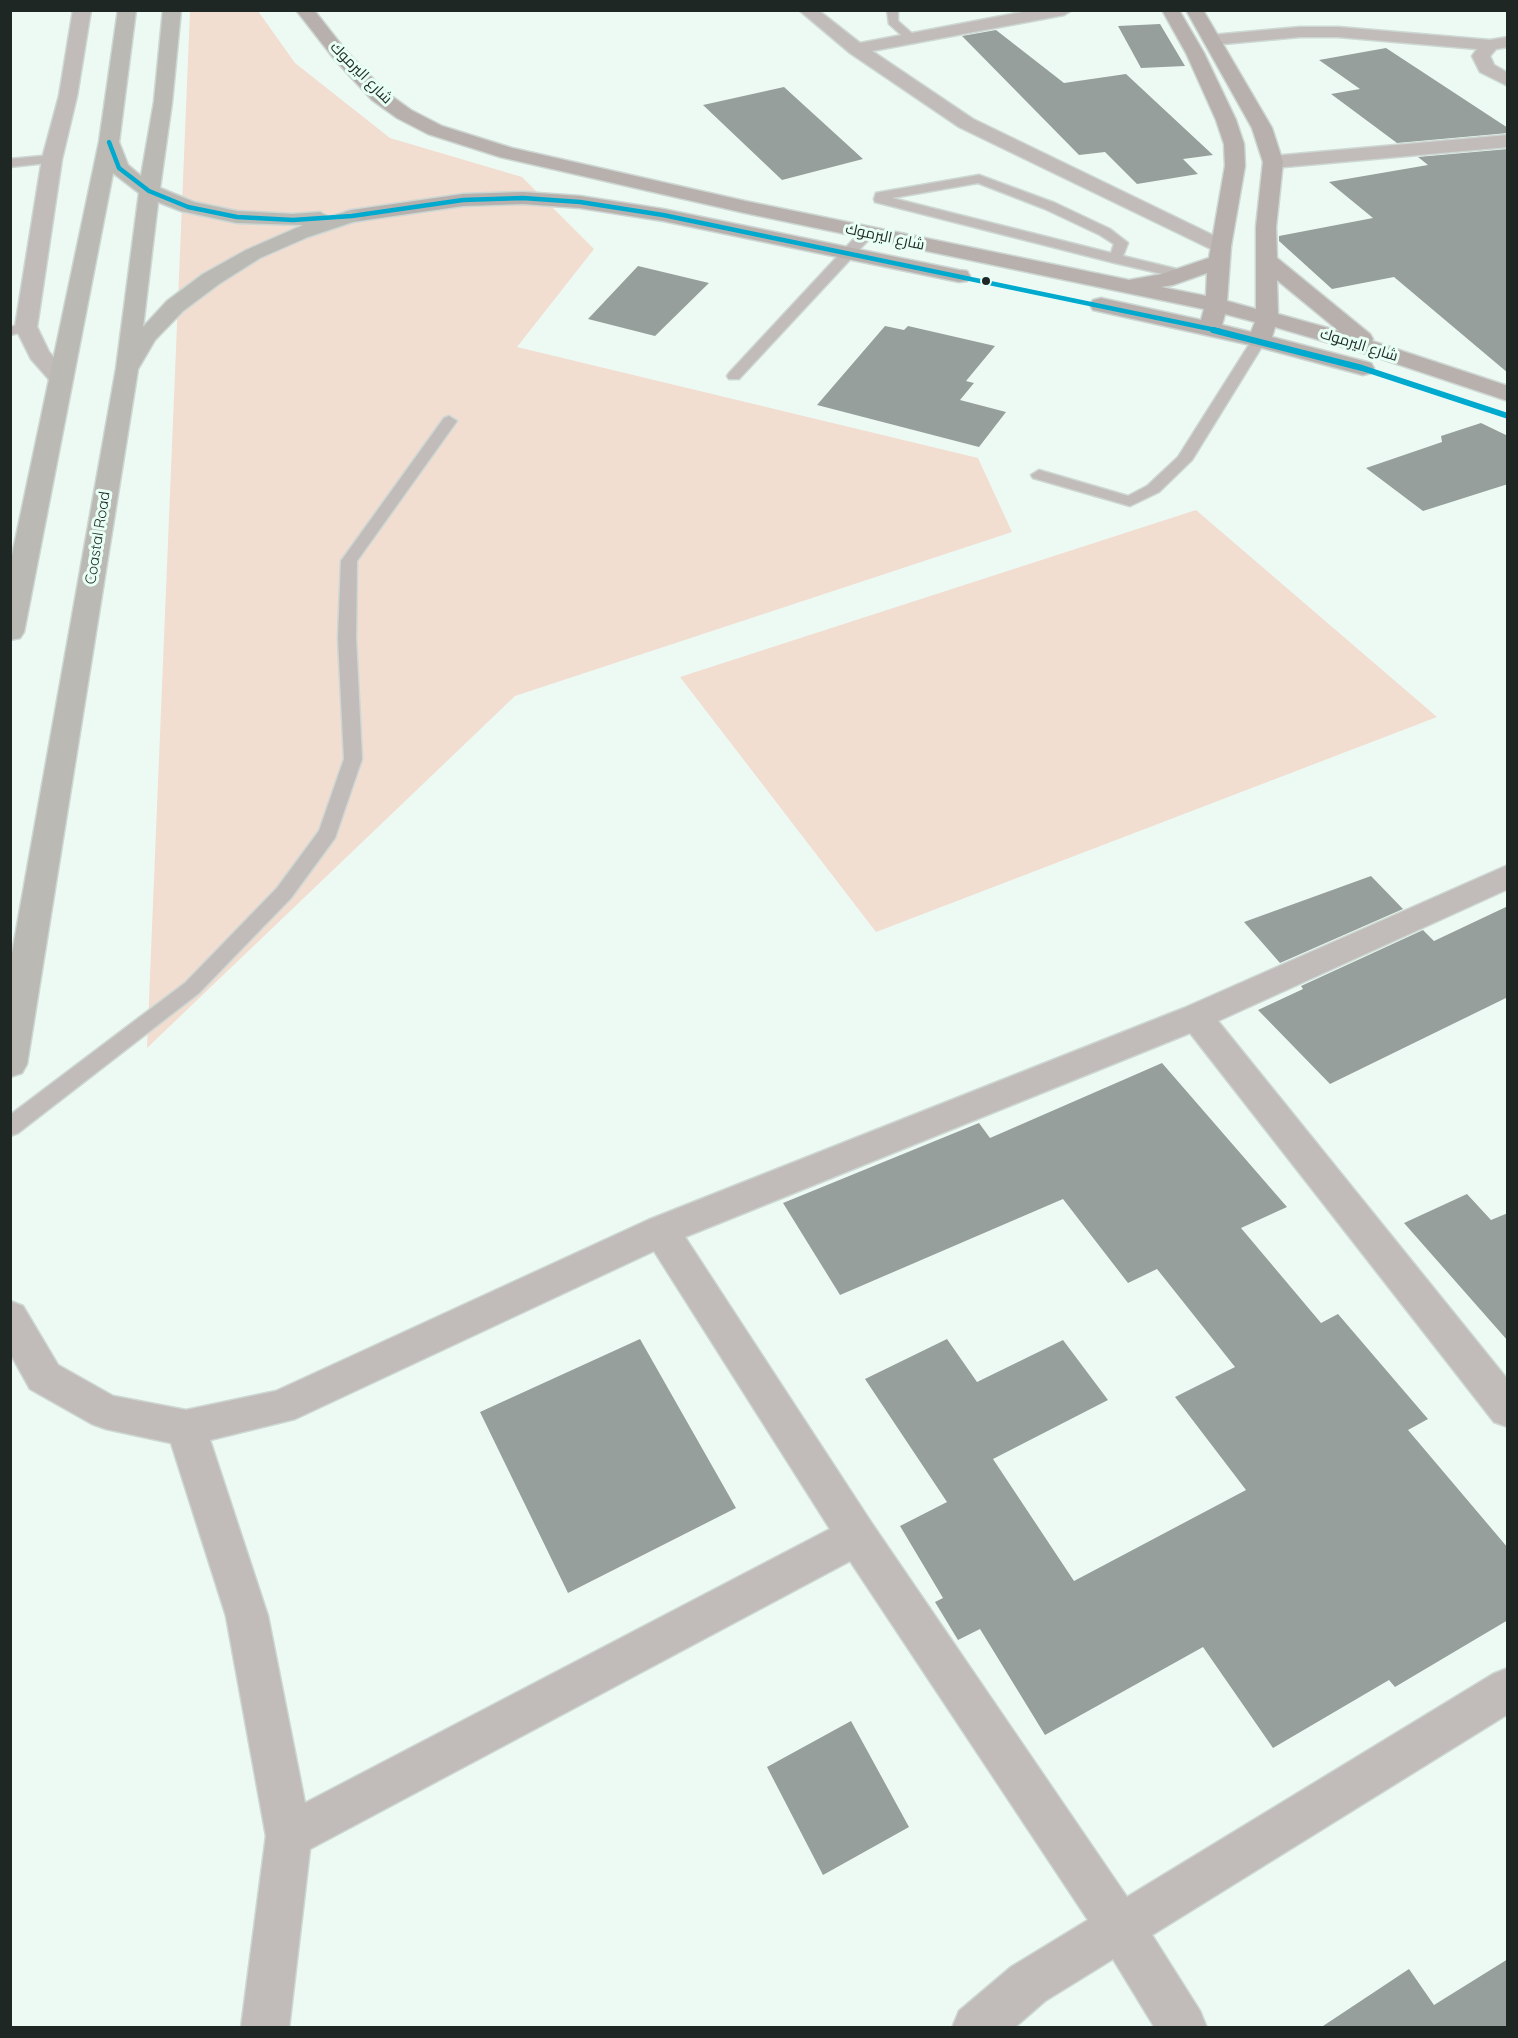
<!DOCTYPE html>
<html>
<head>
<meta charset="utf-8">
<style>
	body { margin:0 }
	#map { position:relative; width:1518px; height:2038px; overflow:hidden; background:#edfaf4; font-family:Quicksand,sans-serif }
	canvas { display:block }
	.frame { position:absolute; inset:0; border:12px solid #1f2724; pointer-events:none }
</style>
</head>
<body>
<div id="map">
<canvas width="1518" height="2038"></canvas>
<div class="frame"></div>
</div>
<script>
const context = document.querySelector('canvas').getContext('2d');
context.lineJoin = 'round';
function fill(path, color) { context.fillStyle = color; context.fill(path, 'evenodd'); }
const toPath = rows => new Path2D(rows.map(r => 'M' + r).join(''));
function stroke(path, color, width, dash) { context.strokeStyle = color; context.lineWidth = width; context.lineCap = dash ? 'butt' : 'round'; context.setLineDash(dash || []); context.stroke(path); }
function label(font, color, halo, rows, align = 'center') {
  context.font = font + ' Quicksand,Cairo,sans-serif'; context.lineWidth = 6; context.setLineDash([]); context.textBaseline = 'middle'; context.strokeStyle = halo; context.fillStyle = color; for (const [text, x, y, turn = 0] of rows) {
    context.save(); context.translate(x, y); context.rotate((+turn || 0) * Math.PI / 180); context.textAlign = isNaN(turn) ? turn : align; if (halo) context.strokeText(text, 0, 0); context.fillText(text, 0, 0); context.restore();
  }
}
const green = toPath([
	[190,11,258,11,295,63,390,138,522,177,594,249,517,347,978,458,1012,532,515,696,147,1048],
	[1196,510,1437,717,876,932,680,677]
]);
const building = toPath([
	[1160,24,1185,66,1141,68,1118,26],
	[996,30,1064,83,1126,74,1213,155,1183,159,1198,174,1137,184,1105,152,1079,155,962,36],
	[1386,48,1508,128,1508,133,1397,143,1331,94,1360,89,1319,60],
	[784,87,863,159,782,180,703,105],
	[1508,149,1508,373,1394,277,1332,289,1279,241,1279,236,1373,218,1329,182,1428,165,1418,157],
	[638,266,709,283,655,336,588,319],
	[885,326,904,330,908,326,995,346,966,381,974,383,960,400,1006,412,979,447,817,405],
	[1481,423,1508,436,1508,484,1423,511,1366,468,1442,442,1441,436],
	[1371,876,1403,909,1280,963,1244,922],
	[1508,906,1508,997,1330,1084,1258,1010,1303,989,1301,986,1423,930,1434,941],
	[1162,1063,1287,1207,1241,1228,1321,1323,1338,1314,1428,1419,1408,1430,1508,1548,1508,1620,1395,1687,1389,1680,1273,1748,1203,1647,1045,1735,980,1629,958,1640,935,1602,943,1598,900,1526,947,1502,865,1379,947,1339,977,1382,1063,1340,1108,1400,993,1459,1074,1581,1246,1490,1175,1397,1235,1367,1157,1269,1128,1283,1063,1199,840,1295,783,1203,979,1123,990,1138],
	[1467,1194,1491,1220,1508,1213,1508,1341,1404,1223],
	[640,1339,736,1508,568,1593,480,1412],
	[851,1721,909,1827,823,1875,767,1767],
	[1508,1959,1508,2028,1320,2028,1409,1969,1434,2005]
]);
const lane = toPath([
	[887,10,898,10,898,21,916,37,916,41,908,41,889,24,887,10],
	[52,155,56,156,58,159,56,162,10,167,10,159,52,155],
	[979,175,1055,203,1110,229,1128,243,1123,256,1185,271,1187,274,1180,278,1115,263,875,202,874,199,876,193,881,192,979,175],
	[978,183,1045,209,1100,235,1114,244,1111,253,892,198,978,183],
	[867,229,872,230,874,233,872,236,739,379,729,379,727,376,729,373,862,230,867,229],
	[26,323,33,327,31,330,10,335,10,327,26,323],
	[1259,336,1266,340,1192,460,1159,492,1130,506,1033,478,1031,475,1039,470,1128,496,1147,486,1178,457,1252,340,1259,336],
	[449,416,457,421,357,561,356,638,362,759,335,838,291,898,199,993,18,1133,10,1136,10,1115,185,983,277,888,319,831,344,759,338,638,341,561,444,418,449,416]
]);
const street = toPath([
	[73,10,91,10,77,96,62,159,37,327,49,352,73,379,69,384,61,386,53,384,31,359,15,327,42,159,59,96,73,10],
	[799,10,818,10,860,43,1033,10,1072,10,1064,15,872,51,973,119,1227,242,1231,246,1227,250,1220,252,1213,250,959,127,850,53,799,10],
	[1300,27,1338,27,1490,40,1508,37,1508,47,1496,49,1490,56,1494,65,1508,73,1508,86,1480,72,1472,56,1477,49,1338,37,1300,37,1212,45,1206,44,1203,40,1206,36,1212,35,1300,27],
	[1508,135,1508,147,1273,168,1266,166,1263,162,1266,158,1273,156,1508,135],
	[1508,865,1508,889,1218,1021,1508,1380,1508,1427,1494,1422,1190,1033,685,1237,871,1522,1127,1897,1493,1674,1508,1668,1508,1714,1152,1935,1200,2011,1207,2028,1155,2028,1113,1959,1045,2001,1014,2028,952,2028,959,2011,1011,1967,1088,1920,850,1561,310,1849,289,2028,241,2028,266,1836,226,1616,171,1443,106,1429,92,1424,30,1389,10,1353,10,1301,23,1306,58,1365,113,1396,186,1410,276,1391,648,1220,1184,1008,1508,865],
	[654,1251,830,1529,305,1803,268,1616,210,1440,295,1419,654,1251]
]);
const secondary = toPath([
	[296,10,314,10,347,52,386,92,411,110,442,126,512,148,745,201,1129,280,1162,274,1209,258,1225,166,1224,144,1216,120,1186,53,1162,10,1179,10,1204,53,1236,120,1244,144,1245,166,1231,246,1227,301,1256,309,1256,227,1263,162,1252,128,1186,10,1203,10,1272,128,1283,162,1276,227,1277,258,1370,334,1373,339,1372,341,1508,386,1508,401,1367,354,1275,327,1272,337,1371,363,1374,368,1371,373,1363,375,1255,346,1093,310,1090,305,1093,300,1101,298,1201,320,1204,309,745,213,500,157,428,134,397,118,372,100,335,60,296,10],
	[1207,273,1206,296,1161,287,1173,285,1207,273],
	[1277,280,1339,331,1278,314,1277,280],
	[1225,314,1255,322,1251,332,1222,325,1225,314],
	[523,192,580,196,663,209,959,270,967,271,970,276,967,281,959,282,663,221,580,208,523,204,463,206,352,222,345,220,342,216,345,212,352,210,463,194,523,192]
]);
const highway = toPath([
	[118,10,136,10,119,142,128,165,141,176,154,102,163,10,181,10,172,102,160,188,194,202,237,211,293,214,320,212,329,217,352,210,359,212,362,216,359,220,308,237,260,258,219,284,183,311,155,340,138,369,27,1064,22,1073,10,1077,10,965,116,369,139,193,113,173,24,632,20,638,10,640,10,565,99,142,118,10],
	[158,202,181,211,237,223,303,225,246,250,203,274,167,301,143,327,158,202]
]);
const bus1Far1 = toPath([
	[109,142,119,168,149,191,188,207,237,217,293,220,352,216,463,200,523,198,580,202,663,215,1220,331]
]);
const bus1 = toPath([
	[1213,330,1362,368,1508,416]
]);
const markers = [
	[986,281,5,"#1f2724"]
];
const farStreetnames = [
	["شارع اليرموك",361,73,45],
	["شارع اليرموك",885,237,12],
	["شارع اليرموك",1359,345,17],
	["Coastal Road",98,538,-81]
];
fill(green, '#f2ddd1');
fill(building, '#969f9b');
stroke(lane, '#cdd7d3', 3);
stroke(street, '#cdd7d3', 3);
stroke(secondary, '#cdd7d3', 3);
stroke(highway, '#cdd7d3', 3);
fill(lane, '#c1bcb9');
fill(street, '#c1bcb9');
fill(secondary, '#b7b0ad');
fill(highway, '#bbb9b4');
stroke(bus1Far1, '#00a9ce', 4.5);
stroke(bus1, '#00a9ce', 6);
for (const [x, y, r, color] of markers) { const dot = new Path2D(); dot.arc(x, y, r, 0, 2 * Math.PI); context.fillStyle = color; context.fill(dot); stroke(dot, '#e8fff5', 2); }
label('15px', '#1f2724', '#e8fff5', farStreetnames);
</script>
</body>
</html>
